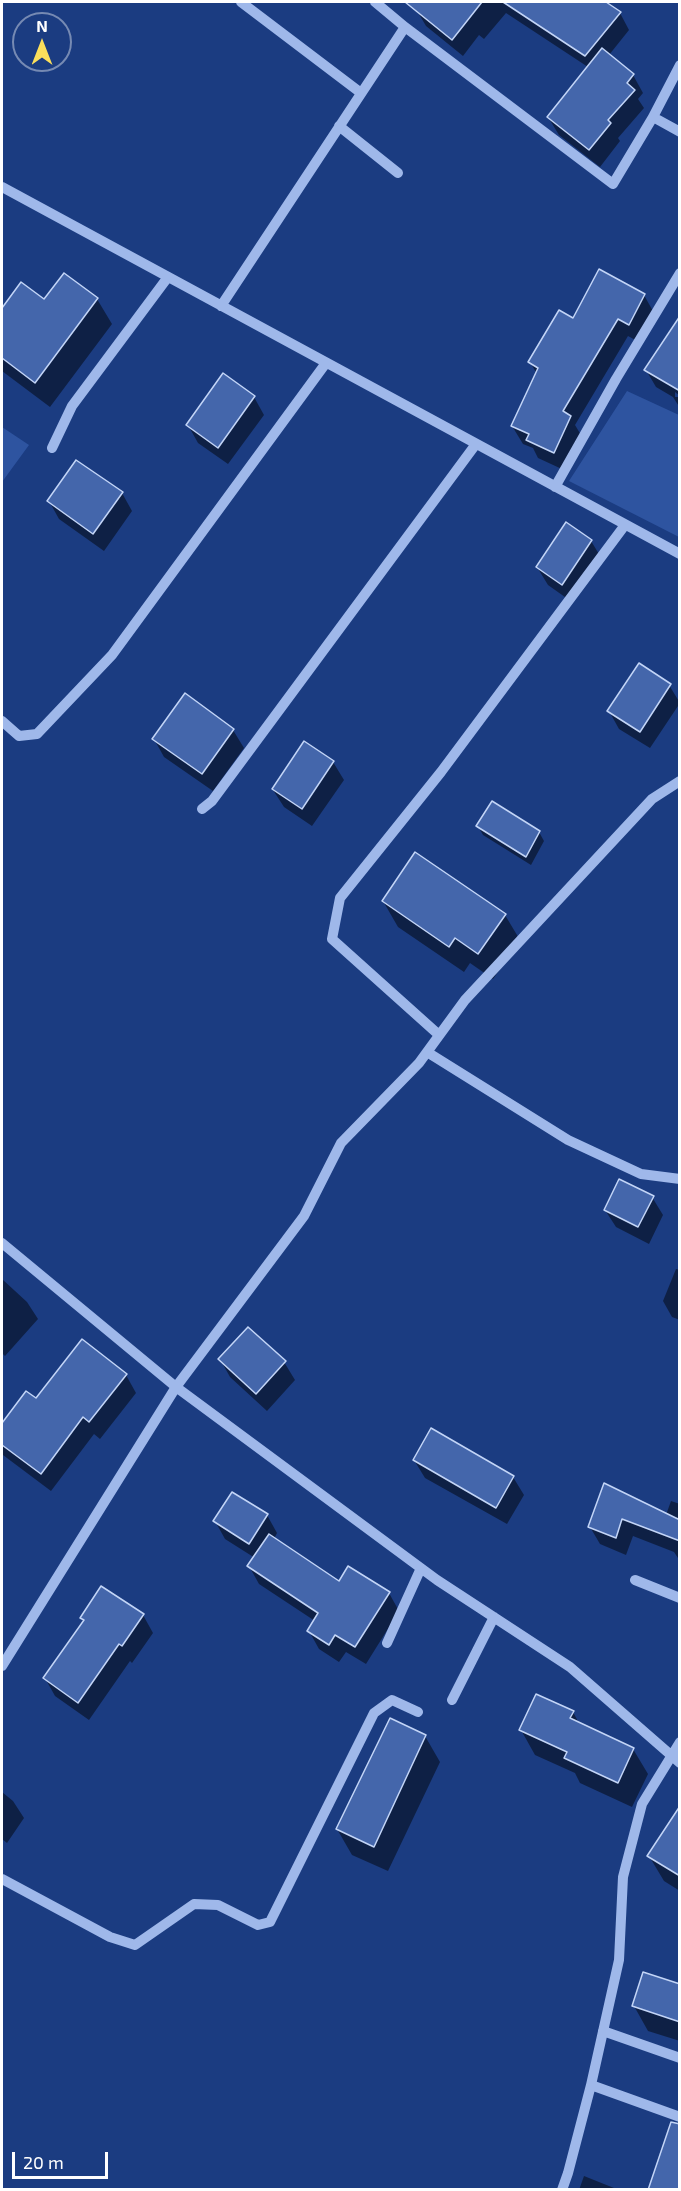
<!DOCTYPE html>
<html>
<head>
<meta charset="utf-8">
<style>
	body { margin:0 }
	#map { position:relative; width:681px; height:2191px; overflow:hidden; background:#1b3c81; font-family:"Exo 2",sans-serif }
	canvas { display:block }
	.frame { position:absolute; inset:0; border:3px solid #fff; pointer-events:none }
	.north { position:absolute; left:12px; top:12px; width:60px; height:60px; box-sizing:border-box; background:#1b3c81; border:2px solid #768ab3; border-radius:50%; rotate:0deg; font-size:16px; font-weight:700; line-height:24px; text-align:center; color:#fff }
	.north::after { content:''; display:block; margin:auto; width:21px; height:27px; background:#fbdf5b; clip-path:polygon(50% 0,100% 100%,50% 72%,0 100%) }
	.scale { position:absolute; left:12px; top:2152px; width:96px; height:27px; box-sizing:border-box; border:3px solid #fff; border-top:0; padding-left:8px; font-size:18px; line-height:21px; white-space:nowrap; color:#fff; -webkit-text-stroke:4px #1b3c81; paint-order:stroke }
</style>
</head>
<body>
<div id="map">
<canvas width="681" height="2191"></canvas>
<div class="frame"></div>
<div class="north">N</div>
<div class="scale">20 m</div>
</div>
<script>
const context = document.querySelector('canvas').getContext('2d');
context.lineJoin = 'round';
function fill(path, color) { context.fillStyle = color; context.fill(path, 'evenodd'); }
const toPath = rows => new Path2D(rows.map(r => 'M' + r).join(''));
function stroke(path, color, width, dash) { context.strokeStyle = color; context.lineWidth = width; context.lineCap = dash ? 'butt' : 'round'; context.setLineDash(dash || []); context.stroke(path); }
const green = toPath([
	[627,391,679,415,679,537,569,481],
	[2,427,29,445,2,482]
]);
const shadow = toPath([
	[422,2,591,2,595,5,598,2,604,2,620,13,629,30,609,55,633,75,643,93,638,99,644,108,618,138,620,141,600,167,559,135,548,117,588,67,506,13,484,39,479,35,463,56,426,26,416,9],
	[21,284,45,301,97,299,112,324,50,407,2,371,2,311],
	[644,295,654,313,639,342,628,336,575,425,581,435,564,470,538,458,533,448,523,444,512,426,537,374,530,362,574,320],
	[680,339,680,396,675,392,675,397,680,397,680,408,673,397,656,387,646,370],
	[254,397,264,415,228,464,198,443,188,425],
	[122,493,132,511,104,551,59,519,49,501],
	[566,525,591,541,602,559,572,602,548,585,537,567],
	[669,685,680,703,650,748,619,729,609,711],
	[233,730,244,748,213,791,164,757,154,739],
	[333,762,344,780,312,826,284,807,273,790],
	[478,826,539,832,544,841,531,865,483,835],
	[383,901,505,915,520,940,493,979,470,963,464,972,398,927],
	[652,1197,663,1215,649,1244,616,1227,605,1210],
	[676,1269,680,1270,680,1320,672,1317,663,1301],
	[2,1279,27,1302,38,1319,5,1356,2,1353],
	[220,1359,284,1362,295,1380,267,1411,230,1377],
	[126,1375,136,1393,100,1439,94,1434,51,1491,3,1455,2,1426,26,1393,36,1400],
	[414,1460,513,1477,524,1495,507,1524,425,1478],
	[605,1485,666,1515,671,1501,680,1504,680,1561,674,1552,633,1536,626,1555,600,1544,590,1527],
	[267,1515,277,1533,274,1539,339,1583,389,1593,399,1611,366,1664,346,1652,339,1662,319,1649,309,1631,315,1621,259,1584,249,1566,255,1558,225,1539,215,1521],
	[143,1615,153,1633,132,1663,130,1661,89,1720,55,1696,45,1678,84,1622,82,1618],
	[573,1712,580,1725,633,1749,648,1774,632,1807,580,1783,575,1773,535,1755,521,1730],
	[425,1736,440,1762,388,1871,352,1855,337,1829],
	[2,1792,13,1801,24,1818,7,1843,2,1839],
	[680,1815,680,1891,664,1881,649,1856],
	[680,1986,680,2041,648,2031,634,2006],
	[584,2176,619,2190,579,2190]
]);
const building = toPath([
	[405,2,482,2,452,40,405,2],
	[503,2,606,2,621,12,585,56,503,2],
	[602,48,634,74,627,83,635,90,608,120,611,123,589,150,547,117,602,48],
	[599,269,645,294,629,325,618,319,563,411,571,416,554,453,526,440,529,434,511,426,538,368,528,362,559,310,573,318,599,269],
	[64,273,98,298,35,383,2,358,2,308,21,282,44,299,64,273],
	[680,316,680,391,644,370,680,316],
	[223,373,255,396,218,448,186,425,223,373],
	[76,460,123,492,93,534,47,501,76,460],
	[566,522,592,540,562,585,536,567,566,522],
	[639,663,671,684,640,732,607,711,639,663],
	[185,693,234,729,202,774,152,739,185,693],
	[304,741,334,761,302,809,272,789,304,741],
	[492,801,540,831,526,857,476,826,492,801],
	[415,852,506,914,478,954,455,938,449,947,382,901,415,852],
	[619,1179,654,1196,638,1227,604,1210,619,1179],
	[248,1327,286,1361,256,1394,218,1359,248,1327],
	[82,1339,127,1374,89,1422,83,1417,41,1474,2,1445,2,1423,26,1391,36,1398,82,1339],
	[431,1428,514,1476,496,1508,413,1460,431,1428],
	[604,1483,680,1520,680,1541,622,1519,616,1538,588,1527,604,1483],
	[232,1492,268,1514,249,1544,213,1521,232,1492],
	[269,1534,339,1581,348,1566,390,1592,355,1647,335,1635,329,1645,307,1631,318,1613,247,1566,269,1534],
	[101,1586,144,1614,122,1646,119,1644,78,1703,43,1678,84,1620,80,1618,101,1586],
	[536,1694,574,1711,570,1718,634,1748,618,1783,564,1758,567,1752,519,1730,536,1694],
	[390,1718,426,1735,374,1847,336,1829,390,1718],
	[680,1806,680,1876,647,1856,680,1806],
	[643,1972,680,1984,680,2022,632,2006,643,1972],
	[671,2122,680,2124,680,2190,648,2190,671,2122]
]);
const minor = toPath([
	[241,2,361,93],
	[375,2,405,27,613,184,653,117,680,65],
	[653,117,680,132],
	[339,126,398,173],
	[2,187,680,554],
	[221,306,405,27],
	[52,448,72,406,168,277],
	[555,487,616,379,680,273],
	[2,721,19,736,37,734,112,655,326,363],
	[202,809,212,801,476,444],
	[439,1035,332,939,340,898,441,772,625,525],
	[427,1052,568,1140,641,1174,680,1179],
	[2,1243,176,1387,437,1580,570,1667,680,1763],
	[635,1580,680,1598],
	[387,1643,421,1568],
	[2,1666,176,1387,304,1216,341,1143,419,1063,465,1000,652,799,680,781],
	[452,1700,494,1617],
	[2,1879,110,1937,135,1945,194,1904,218,1905,258,1925,270,1922,374,1713,392,1700,418,1712],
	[603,2031,680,2058],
	[591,2085,680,2117],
	[562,2190,568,2173,591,2085,619,1960,623,1877,642,1804,680,1742]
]);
fill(green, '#2e54a0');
fill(shadow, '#0007');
fill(building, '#4466ab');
stroke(building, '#c3d5f7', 1.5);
stroke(minor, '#9fb8ea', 10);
</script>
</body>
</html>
